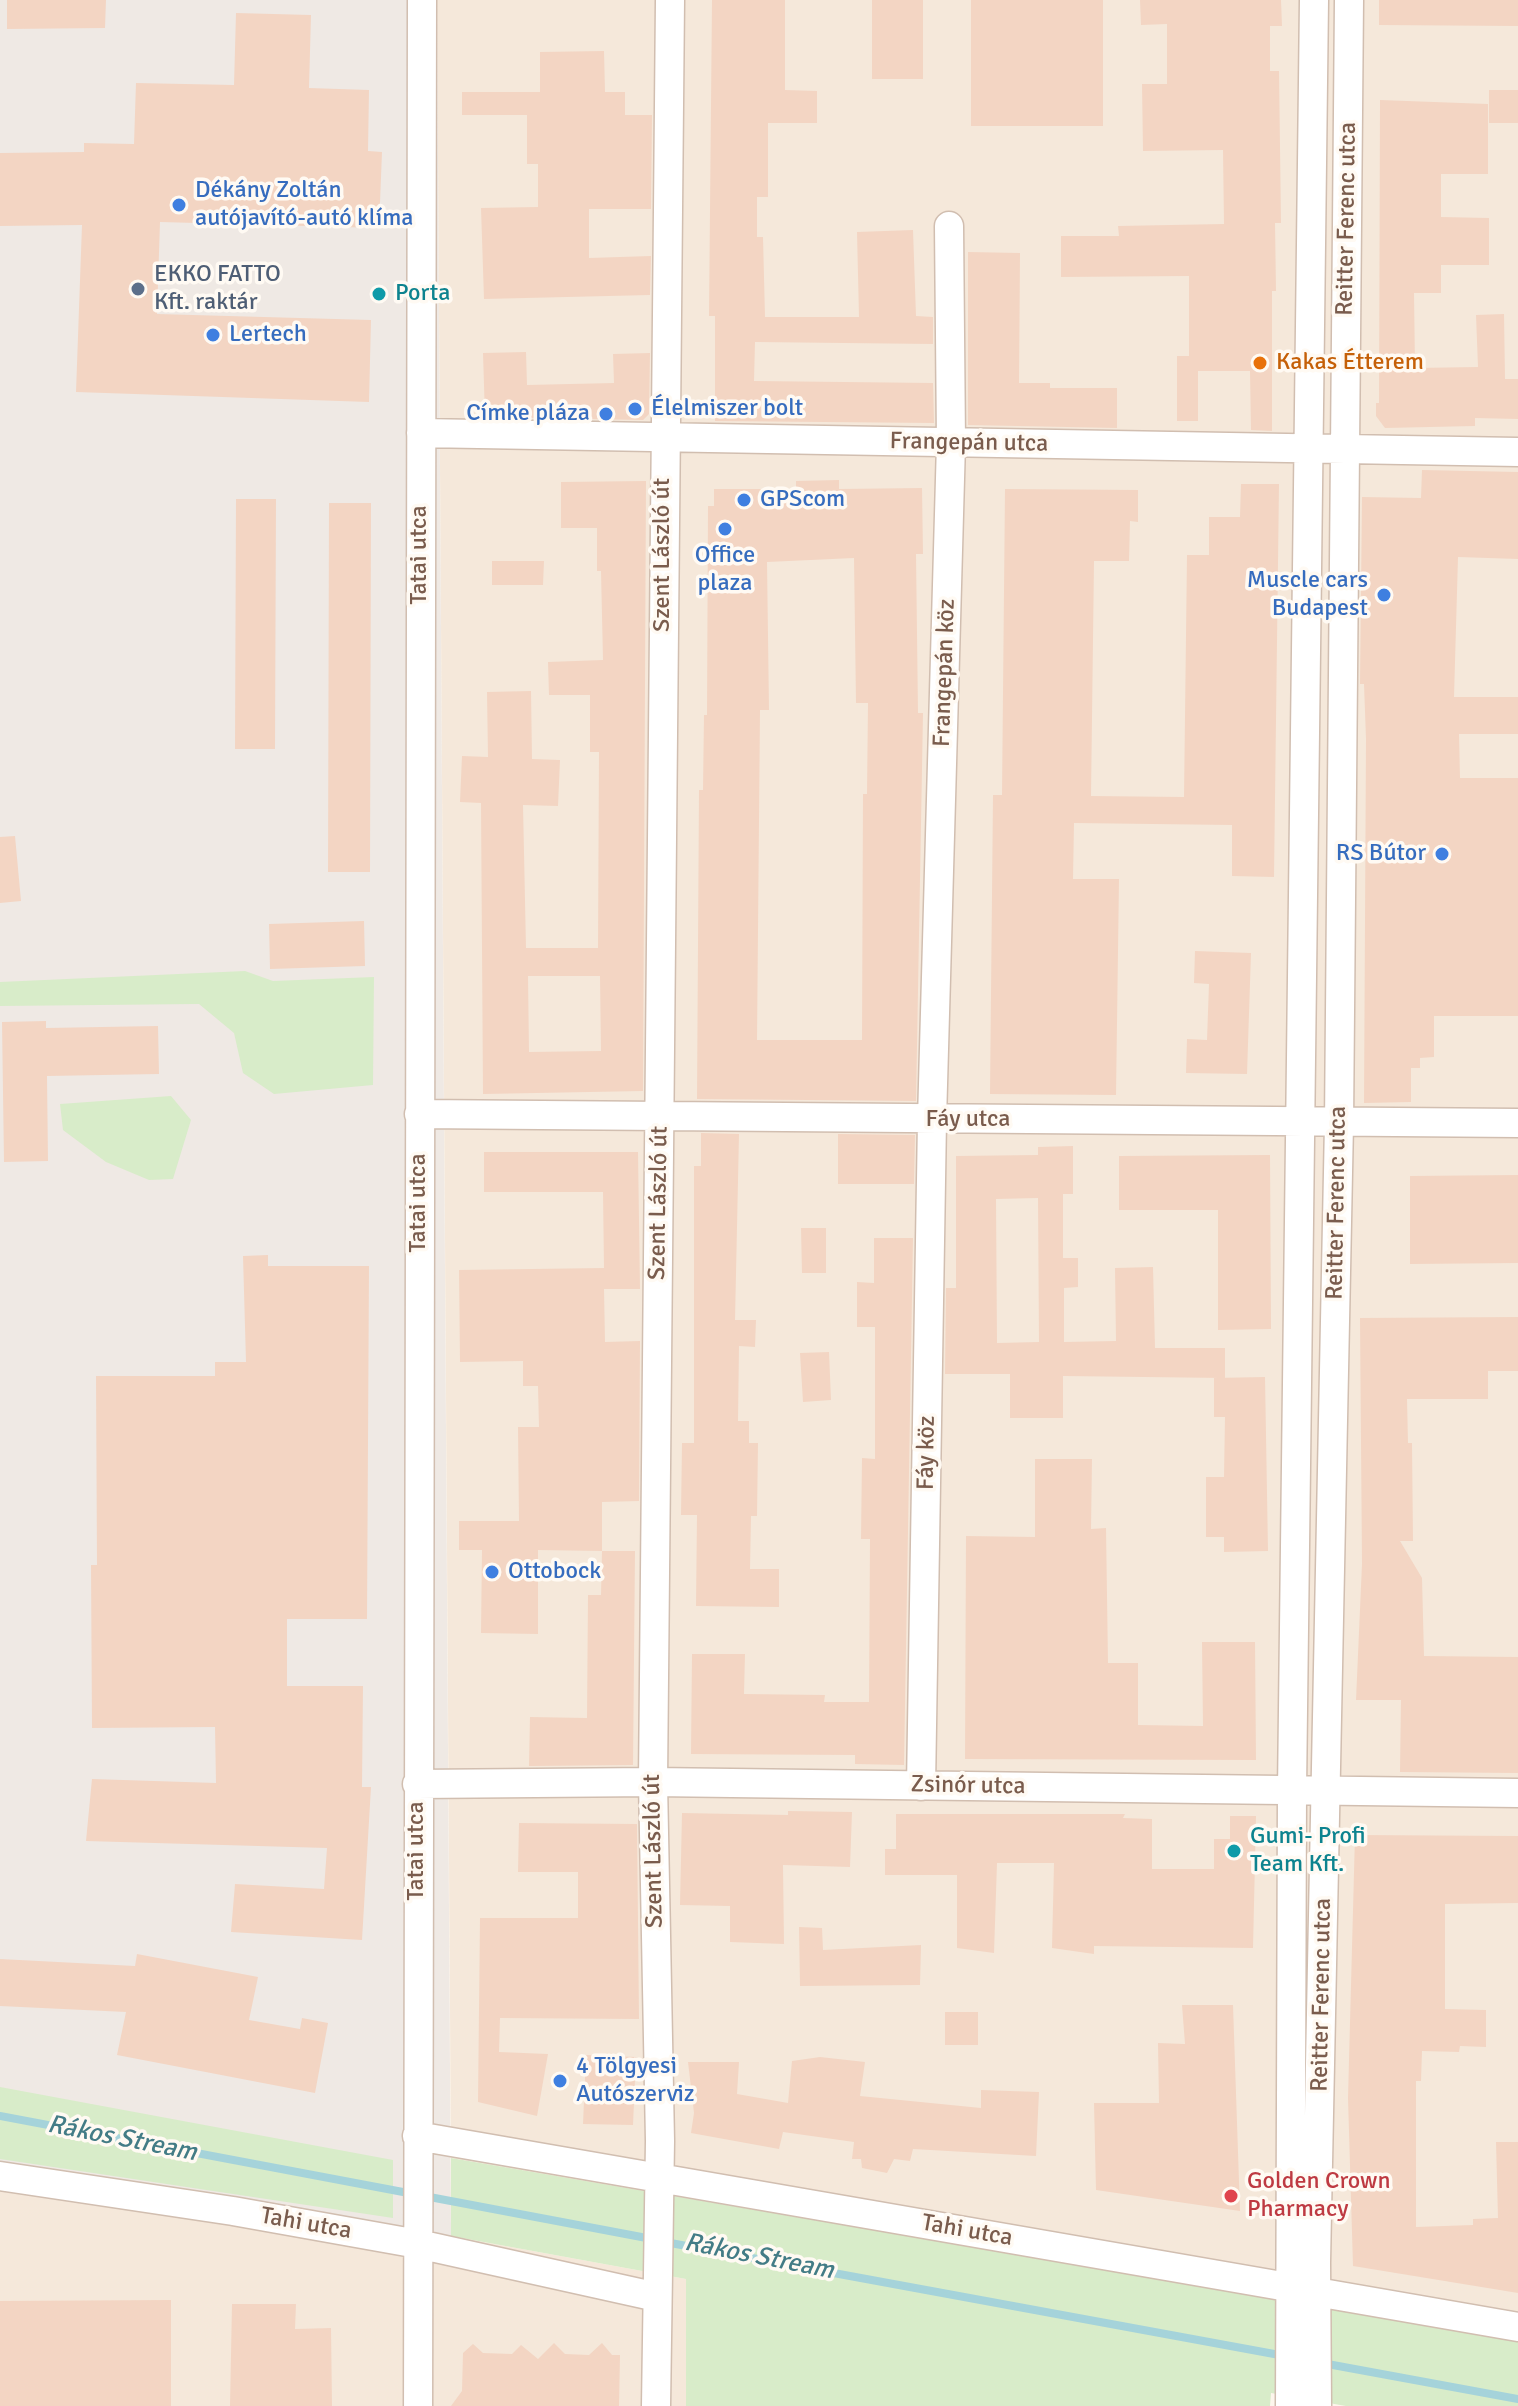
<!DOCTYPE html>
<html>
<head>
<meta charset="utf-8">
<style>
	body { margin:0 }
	canvas { display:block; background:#fdf6ec }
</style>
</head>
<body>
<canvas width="1518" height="2406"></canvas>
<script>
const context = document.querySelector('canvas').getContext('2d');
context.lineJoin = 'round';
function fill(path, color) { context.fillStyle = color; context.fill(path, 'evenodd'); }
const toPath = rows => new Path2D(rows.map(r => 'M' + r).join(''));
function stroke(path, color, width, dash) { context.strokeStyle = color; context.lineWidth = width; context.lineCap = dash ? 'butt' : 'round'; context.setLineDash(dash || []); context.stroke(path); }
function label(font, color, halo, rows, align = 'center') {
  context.font = font + ' Signika,sans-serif'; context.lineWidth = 7; context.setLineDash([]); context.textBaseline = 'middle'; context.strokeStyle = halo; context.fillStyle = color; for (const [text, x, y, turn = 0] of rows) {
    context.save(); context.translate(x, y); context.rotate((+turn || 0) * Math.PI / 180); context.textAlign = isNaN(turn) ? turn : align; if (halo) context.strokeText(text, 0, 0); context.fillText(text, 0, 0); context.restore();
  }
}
const residential = toPath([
	[437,0,1518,0,1518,2340,451,2158],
	[0,2163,451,2236,686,2279,686,2406,0,2406]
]);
const industrial = toPath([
	[0,0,437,0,451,2236,0,2163]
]);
const green = toPath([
	[245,971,273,981,374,977,373,1085,274,1094,243,1073,234,1033,199,1004,0,1006,0,982],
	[171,1096,191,1120,173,1179,149,1180,106,1162,63,1130,60,1104],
	[0,2087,393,2160,393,2218,0,2159],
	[451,2158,1518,2340,1518,2406,1346,2406,1271,2393,1270,2406,686,2406,686,2279,451,2236]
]);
const stream = toPath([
	[0,2116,652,2239],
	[665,2242,1285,2356],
	[1322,2363,1518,2399]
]);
const building = toPath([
	[7,0,106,0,105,28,7,29],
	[712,0,785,0,785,90,817,91,817,123,768,123,768,197,757,197,757,237,763,237,765,317,859,317,857,232,913,230,916,316,933,317,933,344,755,342,754,381,933,383,934,423,715,421,715,316,709,316],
	[872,0,923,0,923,79,872,79],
	[971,0,1103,0,1103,126,971,126],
	[1140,0,1281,0,1282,26,1270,26,1270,71,1279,71,1281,223,1275,223,1276,291,1272,291,1272,431,1251,430,1250,371,1198,371,1198,421,1177,421,1177,356,1189,356,1189,276,1061,277,1061,236,1119,236,1118,226,1224,224,1223,150,1143,151,1142,84,1167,84,1167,24,1141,25],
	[1379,0,1518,0,1518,26,1379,25],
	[236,13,311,15,309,88,369,90,368,151,382,152,379,228,160,222,157,314,371,320,369,402,76,392,82,225,0,226,0,153,84,152,84,143,134,144,136,83,234,85],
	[604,51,605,92,625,92,625,115,652,115,651,209,589,209,589,258,651,256,650,295,484,299,481,208,538,207,538,164,527,164,527,115,462,115,462,92,540,92,540,52],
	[1489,90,1518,90,1518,123,1489,123],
	[1380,100,1488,104,1488,174,1441,174,1441,217,1489,218,1489,265,1441,265,1441,293,1414,293,1415,368,1478,367,1476,315,1504,314,1505,379,1518,379,1518,419,1475,418,1475,426,1385,428,1376,416,1376,403,1379,403],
	[968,252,1020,253,1019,383,1050,383,1050,388,1117,388,1117,428,968,425],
	[526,352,527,385,614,383,613,354,650,353,649,414,643,420,485,417,483,353],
	[1422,470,1518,472,1518,559,1458,557,1454,697,1518,697,1518,734,1459,734,1460,778,1518,778,1518,1016,1434,1016,1434,1057,1420,1058,1420,1068,1411,1068,1411,1102,1364,1103,1366,739,1364,684,1360,684,1362,497,1421,498],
	[839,480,839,489,922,488,923,554,916,554,918,713,923,713,916,1101,697,1099,699,790,703,790,704,715,707,715,708,506,714,506,714,489,796,489,796,481],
	[854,558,856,703,868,703,867,794,863,794,862,1040,757,1040,760,710,769,710,767,562],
	[646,481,643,1091,483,1094,481,803,460,802,462,756,488,757,487,692,531,691,532,759,560,760,558,806,523,805,526,948,598,948,599,752,590,752,590,695,549,695,548,662,603,660,601,571,597,571,597,528,561,528,561,482],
	[528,976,600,976,601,1051,529,1052],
	[1241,484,1279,484,1274,877,1232,876,1232,825,1074,823,1073,879,1119,879,1116,1095,990,1094,993,795,1002,795,1005,489,1138,490,1138,522,1130,521,1129,561,1094,561,1091,796,1184,797,1187,555,1209,555,1209,517,1240,517],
	[236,499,276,499,275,749,235,749],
	[329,503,371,503,370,872,328,872],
	[492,561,544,561,543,585,492,585],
	[15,836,21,901,0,903,0,837],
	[364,921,365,966,270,969,269,924],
	[1195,951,1251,953,1247,1074,1186,1073,1187,1039,1207,1040,1209,984,1194,983],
	[46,1021,46,1028,158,1026,159,1074,47,1076,48,1161,4,1162,2,1022],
	[701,1133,739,1134,735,1320,756,1320,755,1347,739,1346,738,1421,749,1421,749,1443,758,1443,757,1516,751,1516,750,1569,779,1569,779,1607,696,1606,697,1515,681,1515,682,1443,694,1443,694,1166,701,1166],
	[838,1134,915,1135,914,1184,838,1184],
	[1073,1146,1073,1194,1063,1194,1063,1258,1078,1258,1078,1287,1064,1288,1064,1342,1116,1341,1115,1268,1153,1267,1155,1348,1225,1348,1225,1378,1063,1376,1063,1418,1010,1418,1010,1374,945,1374,946,1288,956,1288,956,1156,1038,1155,1038,1147],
	[1038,1198,1039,1342,997,1343,996,1199],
	[484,1152,638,1152,640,1289,604,1289,605,1342,640,1341,639,1501,602,1502,602,1551,538,1550,538,1634,481,1633,482,1550,459,1550,459,1521,519,1521,518,1427,539,1427,538,1386,523,1386,523,1361,460,1362,459,1270,604,1268,603,1192,484,1192],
	[1270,1155,1271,1329,1218,1330,1218,1210,1119,1210,1119,1156],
	[1518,1175,1518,1263,1410,1264,1410,1176],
	[801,1228,826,1228,826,1273,802,1273],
	[874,1238,913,1238,904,1765,855,1764,855,1755,691,1754,692,1654,745,1654,744,1694,825,1695,824,1702,869,1702,870,1539,861,1539,862,1458,875,1459,875,1327,857,1327,857,1282,874,1283],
	[268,1255,268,1266,369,1266,367,1619,287,1619,287,1686,363,1686,362,1787,371,1787,362,1940,231,1932,235,1884,324,1889,327,1848,86,1841,92,1779,216,1783,215,1727,92,1728,91,1565,97,1565,96,1376,215,1376,215,1362,246,1362,243,1256],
	[1518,1317,1518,1371,1488,1371,1488,1399,1407,1399,1408,1443,1412,1443,1413,1541,1400,1541,1422,1578,1424,1656,1518,1657,1518,1773,1400,1772,1401,1700,1356,1700,1362,1564,1360,1318],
	[829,1352,831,1400,803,1402,800,1353],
	[1265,1377,1268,1551,1224,1552,1224,1537,1206,1537,1206,1477,1224,1477,1225,1417,1214,1417,1214,1378],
	[1035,1459,1092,1459,1091,1529,1106,1528,1108,1663,1138,1663,1138,1725,1203,1726,1202,1642,1255,1642,1256,1760,965,1759,966,1536,1035,1537],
	[602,1551,635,1551,633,1765,529,1766,530,1717,587,1718,588,1595,601,1595],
	[788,1811,852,1812,850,1867,783,1865,784,1944,730,1942,730,1906,680,1905,682,1813,788,1815],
	[896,1814,1125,1814,1123,1818,1152,1819,1152,1869,1214,1869,1214,1839,1230,1839,1230,1816,1256,1816,1253,1948,1094,1946,1094,1954,1052,1948,1054,1863,997,1863,994,1953,957,1948,957,1875,885,1875,885,1849,896,1849],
	[519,1823,637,1824,639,2019,500,2018,499,2052,548,2054,537,2116,478,2102,480,1918,578,1918,578,1872,518,1872],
	[1355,1835,1518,1836,1518,1903,1445,1904,1445,2009,1486,2010,1486,2047,1460,2046,1459,2052,1422,2051,1421,2081,1416,2081,1416,2227,1473,2225,1473,2219,1498,2218,1496,2142,1518,2142,1518,2293,1353,2266,1348,2098],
	[799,1927,822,1928,823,1950,921,1945,920,1985,800,1986],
	[137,1954,258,1977,249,2020,300,2029,302,2018,328,2023,315,2093,117,2055,126,2012,0,2006,0,1959,135,1966],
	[1182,2005,1233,2005,1240,2211,1096,2190,1094,2103,1159,2103,1158,2043,1185,2044],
	[945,2012,978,2012,978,2045,945,2045],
	[586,2055,636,2057,633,2125,583,2124],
	[820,2057,865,2062,860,2096,981,2108,981,2090,1039,2092,1036,2156,913,2149,910,2161,894,2159,887,2173,862,2168,861,2159,852,2159,854,2142,783,2132,779,2149,691,2133,694,2113,688,2062,739,2062,737,2094,788,2103,792,2061],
	[171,2300,171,2406,0,2406,0,2301],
	[232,2304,296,2304,295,2329,331,2328,332,2406,230,2406],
	[554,2343,565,2354,589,2355,602,2343,612,2355,620,2355,619,2406,451,2406,462,2391,463,2353,473,2344,483,2353,512,2354,521,2345,538,2359]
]);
const minor = toPath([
	[421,433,1518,452],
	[419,1114,1518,1123],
	[417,1784,653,1782,1518,1793],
	[921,1786,932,1120,951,443,949,226],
	[417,2136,1518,2327],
	[0,2176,233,2211,418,2244,657,2297],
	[418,2406,422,0],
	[656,2406,660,2141,653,1782,670,0],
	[1290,2406,1292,1790,1314,0],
	[1317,2406,1316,2262,1339,1123,1349,0]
]);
const markers = [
	[179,205,8,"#3f7fe0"],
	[138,289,8,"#5c6f8a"],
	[379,294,8,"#0f9aa8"],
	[213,335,8,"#3f7fe0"],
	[1260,363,8,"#e8710a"],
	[635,409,8,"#3f7fe0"],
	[606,414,8,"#3f7fe0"],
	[744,500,8,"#3f7fe0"],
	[725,529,8,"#3f7fe0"],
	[1384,595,8,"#3f7fe0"],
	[1442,854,8,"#3f7fe0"],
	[492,1572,8,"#3f7fe0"],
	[1234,1851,8,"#0f9aa8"],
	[560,2081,8,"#3f7fe0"],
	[1231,2196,8,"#e0444e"]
];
const shopNames = [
	["Dékány Zoltán",195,191],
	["autójavító-autó klíma",195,219],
	["Lertech",229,335],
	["Élelmiszer bolt",651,409],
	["Címke pláza",590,414,"right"],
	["GPScom",760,500],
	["Office",725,556,"center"],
	["plaza",725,584,"center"],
	["Muscle cars",1368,581,"right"],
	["Budapest",1368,609,"right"],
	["RS Bútor",1426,854,"right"],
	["Ottobock",508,1572],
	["4 Tölgyesi",576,2067],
	["Autószerviz",576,2095]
];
const streetNames = [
	["Reitter Ferenc utca",1347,219,-89],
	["Frangepán utca",969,443,1],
	["Tatai utca",420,555,-90],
	["Szent László út",663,555,-90],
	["Frangepán köz",945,673,-88],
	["Fáy utca",968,1120],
	["Tatai utca",419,1203,-90],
	["Szent László út",659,1203,-89],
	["Reitter Ferenc utca",1337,1203,-89],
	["Fáy köz",927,1453,-89],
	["Zsinór utca",968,1786,1],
	["Tatai utca",417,1851,-90],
	["Szent László út",654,1851,-91],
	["Reitter Ferenc utca",1322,1995,-89],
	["Tahi utca",306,2224,10],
	["Tahi utca",967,2231,10]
];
const serviceNames = [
	["EKKO FATTO",154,275],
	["Kft. raktár",154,303]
];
const cultureNames = [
	["Porta",395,294],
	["Gumi- Profi",1250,1837],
	["Team Kft.",1250,1865]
];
const foodNames = [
	["Kakas Étterem",1276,363]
];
const healthNames = [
	["Golden Crown",1247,2182],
	["Pharmacy",1247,2210]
];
const waterNames = [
	["Rákos Stream",122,2139,11],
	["Rákos Stream",759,2257,11]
];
fill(residential, '#f5e8da');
fill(industrial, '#efe9e4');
fill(green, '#d8ecc9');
stroke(stream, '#a5d3da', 8);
fill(building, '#f3d5c3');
stroke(minor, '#d1beb0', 31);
stroke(minor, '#fff', 28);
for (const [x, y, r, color] of markers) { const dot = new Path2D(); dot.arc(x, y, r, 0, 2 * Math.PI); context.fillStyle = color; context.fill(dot); stroke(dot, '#fffaf3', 3); }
label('24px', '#366cbe', '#fffaf3', shopNames, 'left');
label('24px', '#7a5c4d', '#fffaf3', streetNames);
label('24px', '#4e5e75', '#fffaf3', serviceNames, 'left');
label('24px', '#0d838f', '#fffaf3', cultureNames, 'left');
label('24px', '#c56008', '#fffaf3', foodNames, 'left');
label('24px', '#be3a42', '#fffaf3', healthNames, 'left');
label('italic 26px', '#437c86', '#fffaf3', waterNames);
</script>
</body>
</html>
